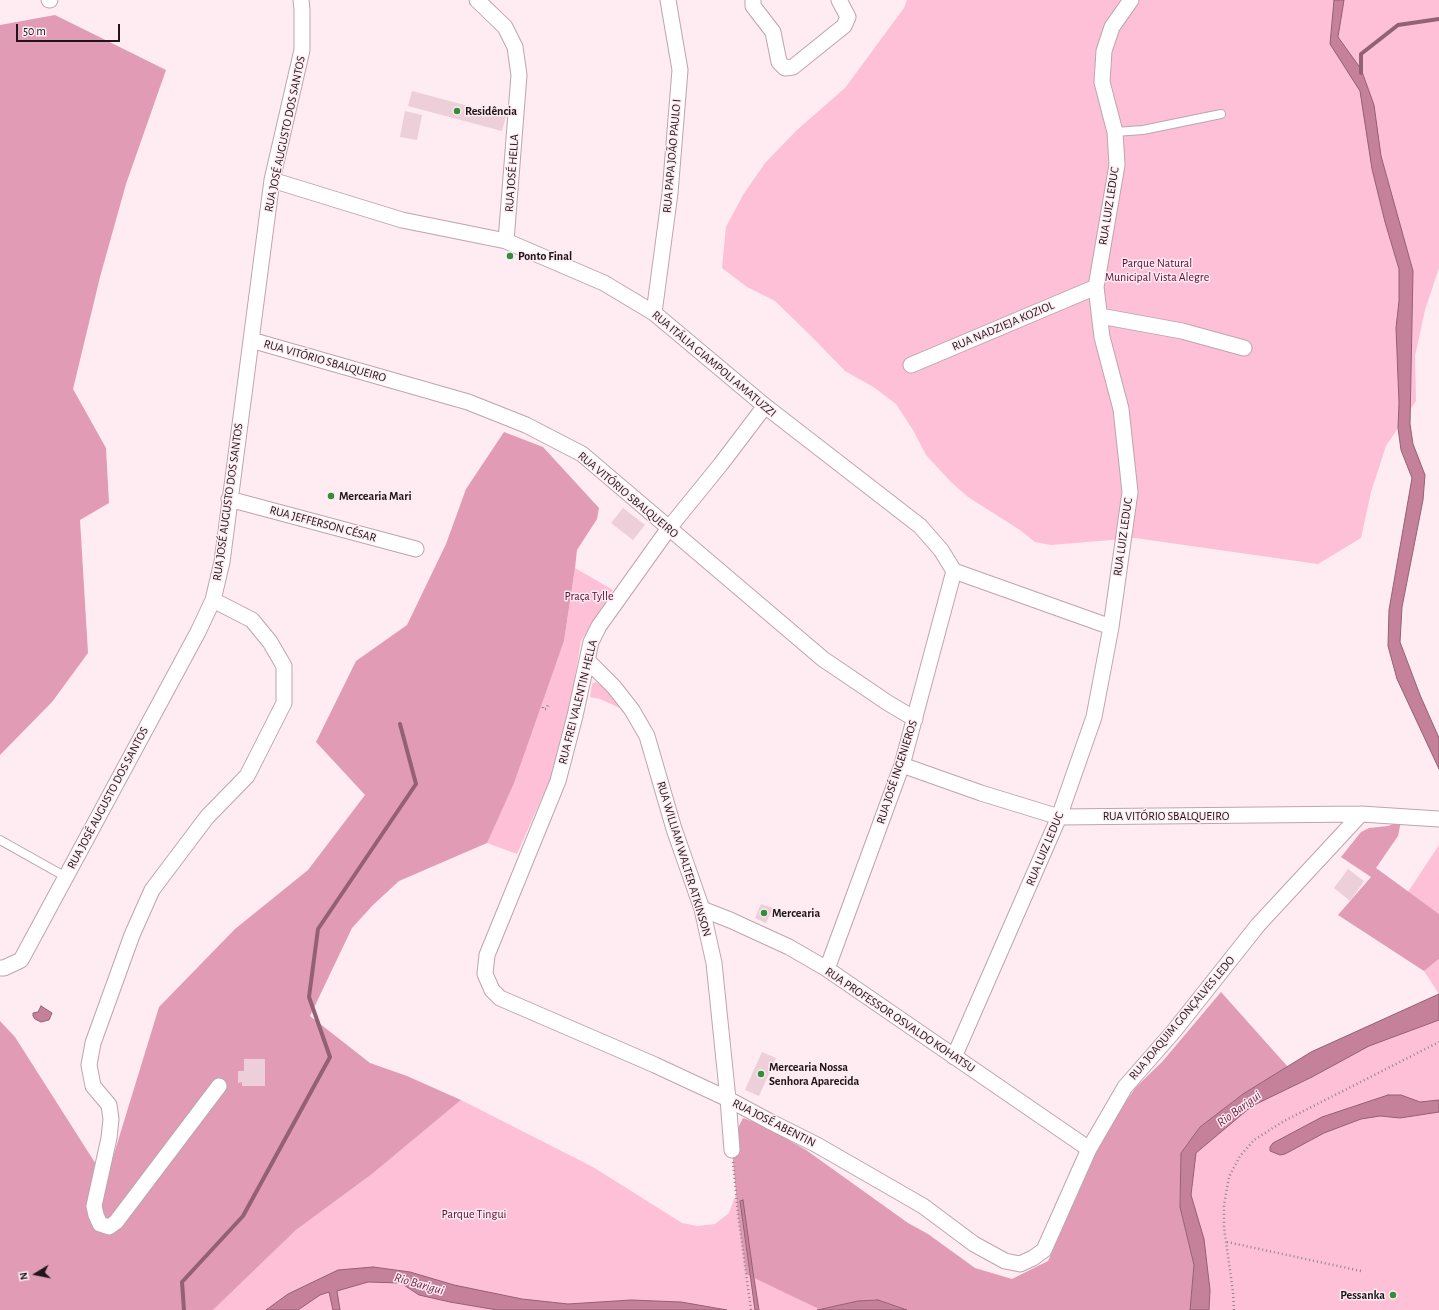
<!DOCTYPE html>
<html>
<head>
<meta charset="utf-8">
<style>
	body { margin:0 }
	#map { position:relative; width:1439px; height:1310px; overflow:hidden; background:#feecf2; font-family:"Alegreya Sans",sans-serif }
	canvas { display:block }
	.north { position:absolute; left:16px; top:1254px; width:40px; height:40px; -webkit-text-stroke:3px #feecf2; paint-order:stroke; rotate:260deg; font-size:11px; font-weight:700; line-height:16px; text-align:center; color:#1f1619 }
	.north::after { content:''; display:block; margin:auto; width:14px; height:18px; background:#1f1619; clip-path:polygon(50% 0,100% 100%,50% 72%,0 100%) }
	.scale { position:absolute; left:16px; top:24px; width:104px; height:18px; box-sizing:border-box; border:2px solid #1f1619; border-top:0; padding-left:5px; font-size:12px; line-height:14px; white-space:nowrap; color:#1f1619; -webkit-text-stroke:3px #feecf2; paint-order:stroke }
</style>
</head>
<body>
<div id="map">
<canvas width="1439" height="1310"></canvas>
<div class="north">N</div>
<div class="scale">50 m</div>
</div>
<script>
const context = document.querySelector('canvas').getContext('2d');
context.lineJoin = 'round';
function fill(path, color) { context.fillStyle = color; context.fill(path, 'evenodd'); }
const toPath = rows => new Path2D(rows.map(r => 'M' + r).join(''));
function stroke(path, color, width, dash) { context.strokeStyle = color; context.lineWidth = width; context.lineCap = dash ? 'butt' : 'round'; context.setLineDash(dash || []); context.stroke(path); }
function label(font, color, halo, rows, align = 'center') {
  context.font = font + ' "Alegreya Sans",sans-serif'; context.lineWidth = 3; context.setLineDash([]); context.textBaseline = 'middle'; context.strokeStyle = halo; context.fillStyle = color; for (const [text, x, y, turn = 0] of rows) {
    context.save(); context.translate(x, y); context.rotate((+turn || 0) * Math.PI / 180); context.textAlign = isNaN(turn) ? turn : align; if (halo) context.strokeText(text, 0, 0); context.fillText(text, 0, 0); context.restore();
  }
}
const green = toPath([
	[907,0,1439,0,1439,268,1425,310,1415,356,1416,401,1386,446,1371,492,1361,538,1318,564,1135,538,1051,545,1035,542,1020,530,968,497,951,482,926,455,913,430,896,404,875,388,845,371,813,338,775,301,747,287,722,268,726,227,743,195,765,163,797,130,845,88,904,8],
	[575,568,613,590,581,641,569,711,551,777,517,854,487,843,541,705,564,641],
	[596,682,605,688,622,709,600,699,590,697,592,684],
	[1439,845,1439,914,1408,892],
	[1439,959,1439,1310,1190,1310,1194,1265,1180,1207,1200,1127,1243,1094,1311,1052,1439,994,1424,971],
	[461,1100,593,1167,682,1223,697,1226,715,1224,729,1213,736,1194,746,1274,907,1310,213,1310,296,1230,372,1174]
]);
const forest = toPath([
	[55,15,166,70,126,184,100,277,73,389,106,448,109,503,80,520,88,653,52,702,0,755,0,25],
	[504,432,543,447,599,508,597,519,577,550,575,568,564,641,514,783,487,843,399,881,373,905,352,928,310,1016,370,1063,407,1076,461,1100,372,1174,296,1230,213,1310,0,1310,0,1021,15,1037,106,1180,159,1007,235,929,308,870,365,795,316,742,356,661,407,625,446,544,466,489],
	[1401,821,1398,836,1376,868,1439,914,1439,959,1424,971,1338,915,1371,877,1341,857,1361,832,1369,828,1388,826],
	[1221,992,1288,1067,1243,1094,1200,1127,1181,1153,1180,1207,1194,1265,1190,1310,907,1310,878,1300,858,1301,819,1309,746,1274,738,1214,732,1150,736,1132,743,1118,764,1126,806,1150,908,1223,928,1234,975,1268,1012,1279,1048,1261,1081,1187,1103,1134,1136,1087,1162,1062]
]);
const water = toPath([
	[1334,0,1344,0,1338,37,1361,69,1374,105,1381,156,1413,271,1410,424,1413,444,1425,475,1423,500,1402,607,1400,642,1420,695,1439,738,1439,769,1397,679,1388,646,1389,610,1412,478,1401,450,1398,428,1399,403,1396,328,1399,301,1399,269,1385,222,1372,169,1360,91,1330,44,1334,0],
	[1439,994,1439,1020,1369,1046,1312,1077,1252,1106,1196,1153,1191,1195,1204,1239,1210,1290,1209,1310,1190,1310,1194,1265,1180,1207,1181,1153,1200,1127,1243,1094,1311,1052,1439,994],
	[41,1006,52,1013,49,1020,41,1022,35,1019,33,1016,33,1013,38,1012,41,1006],
	[1388,1095,1401,1095,1420,1102,1439,1100,1439,1112,1400,1118,1380,1116,1361,1119,1324,1133,1285,1154,1280,1155,1270,1151,1270,1147,1273,1143,1322,1117,1388,1095],
	[743,1200,753,1272,759,1310,755,1310,740,1201,743,1200],
	[373,1267,410,1272,454,1285,522,1299,568,1304,631,1300,681,1302,727,1310,497,1310,450,1302,419,1295,401,1283,368,1282,337,1291,340,1310,333,1310,329,1292,320,1295,298,1310,266,1310,288,1294,338,1270,373,1267],
	[878,1300,907,1310,817,1310,858,1301,878,1300]
]);
const stream = toPath([
	[1361,73,1361,54,1398,25,1439,19],
	[184,1310,182,1282,243,1216,330,1057,309,997,318,929,416,784,400,724]
]);
const building = toPath([
	[412,91,506,116,502,131,408,106],
	[405,111,422,115,417,140,400,137],
	[623,508,645,525,633,540,611,523],
	[1348,869,1364,881,1350,901,1334,888],
	[761,904,773,908,766,923,755,918],
	[762,1052,776,1058,759,1096,745,1090],
	[244,1059,265,1059,265,1086,242,1086,242,1082,238,1083,238,1071,244,1071]
]);
const path = toPath([
	[543,707,543,709,546,709,549,703],
	[733,1162,738,1214,751,1310],
	[1227,1242,1361,1271],
	[1234,1310,1233,1292,1224,1227,1224,1205,1229,1177,1240,1156,1254,1140,1284,1121,1439,1042]
]);
const service = toPath([
	[1115,132,1143,130,1221,114],
	[0,840,66,877]
]);
const minor = toPath([
	[49,0,50,0],
	[477,0,505,27,515,47,519,75,506,241],
	[753,0,753,6,773,32,779,62,785,68,793,67,844,26,848,17,839,0],
	[272,180,402,220,506,241,604,283,654,313,765,406,920,526,941,550,954,571,1111,627],
	[654,313,670,193,680,70,668,0],
	[1100,316,1182,331,1244,348],
	[251,340,468,402,526,425,582,454,823,659,888,703,915,719],
	[911,365,1096,287],
	[765,406,721,464,669,528,599,626,591,642,575,716,558,781,487,955,485,974,492,990,500,998,655,1065,728,1099,769,1121,817,1145,923,1206,974,1244,1005,1261,1020,1264,1033,1258,1044,1250,1089,1149,1125,1087,1174,1031,1258,925,1361,814],
	[229,499,416,549],
	[213,600,252,620,270,642,284,666,284,703,247,776,207,817,152,890,132,935,93,1043,89,1065,93,1086,109,1105,111,1119,109,1138,94,1206,96,1215,100,1224,109,1227,116,1222,219,1086],
	[588,661,614,687,632,710,647,736,674,829,702,909,714,963,728,1099,732,1150],
	[902,765,981,793,1059,817,1361,814,1439,819],
	[702,909,730,920,789,947,827,969,1089,1149],
	[0,968,4,968,21,960,198,632,213,600,222,562,272,180,302,50,302,10,301,0],
	[827,969,902,765,954,571],
	[954,1057,1059,817,1094,717,1111,627,1130,492,1121,409,1102,337,1096,287,1117,165,1115,132,1102,82,1104,51,1112,27,1131,0]
]);
const markers = [
	[457,111,4,"#328d3d"],
	[510,256,4,"#328d3d"],
	[331,496,4,"#328d3d"],
	[764,913,4,"#328d3d"],
	[761,1074,4,"#328d3d"],
	[1393,1295,4,"#328d3d"]
];
const poiNames = [
	["Residência",465,111],
	["Ponto Final",518,256],
	["Mercearia Mari",339,496],
	["Mercearia",772,913],
	["Mercearia Nossa",769,1067],
	["Senhora Aparecida",769,1081],
	["Pessanka",1385,1295,"right"]
];
const streetNames = [
	["RUA JOSÉ AUGUSTO DOS SANTOS",285,134,-78],
	["RUA PAPA JOÃO PAULO I",672,156,-85],
	["RUA JOSÉ HELLA",512,173,-86],
	["RUA LUIZ LEDUC",1109,206,-81],
	["RUA NADZIEJA KOZIOL",1003,326,-23],
	["RUA VITÓRIO SBALQUEIRO",325,361,16],
	["RUA ITÁLIA GIAMPOLI AMATUZZI",714,364,40],
	["RUA VITÓRIO SBALQUEIRO",628,495,40],
	["RUA JOSÉ AUGUSTO DOS SANTOS",228,502,-82],
	["RUA JEFFERSON CÉSAR",323,524,15],
	["RUA LUIZ LEDUC",1123,537,-82],
	["RUA FREI VALENTIN HELLA",578,702,-76],
	["RUA JOSÉ INGENIEROS",897,772,-72],
	["RUA JOSÉ AUGUSTO DOS SANTOS",108,798,-62],
	["RUA VITÓRIO SBALQUEIRO",1166,816],
	["RUA LUIZ LEDUC",1045,849,-67],
	["RUA WILLIAM WALTER ATKINSON",684,859,73],
	["RUA JOAQUIM GONÇALVES LEDO",1182,1018,-50],
	["RUA PROFESSOR OSVALDO KOHATSU",900,1020,34],
	["RUA JOSÉ ABENTIN",774,1123,27]
];
const parkNames = [
	["Parque Natural",1157,263],
	["Municipal Vista Alegre",1157,277],
	["Praça Tylle",589,596],
	["Parque Tingui",474,1214]
];
const waterNames = [
	["Rio Barigui",1239,1109,-36],
	["Rio Barigui",419,1284,16]
];
fill(green, '#fdc0d6');
fill(forest, '#e19bb5');
fill(water, '#c5819a');
stroke(water, '#936173', 1);
stroke(stream, '#936173', 4);
fill(building, '#eccfd9');
stroke(service, '#bfa4ad', 10);
stroke(minor, '#bfa4ad', 17);
stroke(path, '#928589', 2.5, [1, 3]);
stroke(service, '#fff', 8);
stroke(minor, '#fff', 15);
for (const [x, y, r, color] of markers) { const dot = new Path2D(); dot.arc(x, y, r, 0, 2 * Math.PI); context.fillStyle = color; context.fill(dot); stroke(dot, '#feecf2', 1.5); }
label('bold 12px', '#1f1619', '#feecf2', poiNames, 'left');
label('12px', '#1f1619', '#feecf2', streetNames);
label('12px', '#5c0935', '#feecf2', parkNames);
label('italic 13px', '#752449', '#feecf2', waterNames);
</script>
</body>
</html>
